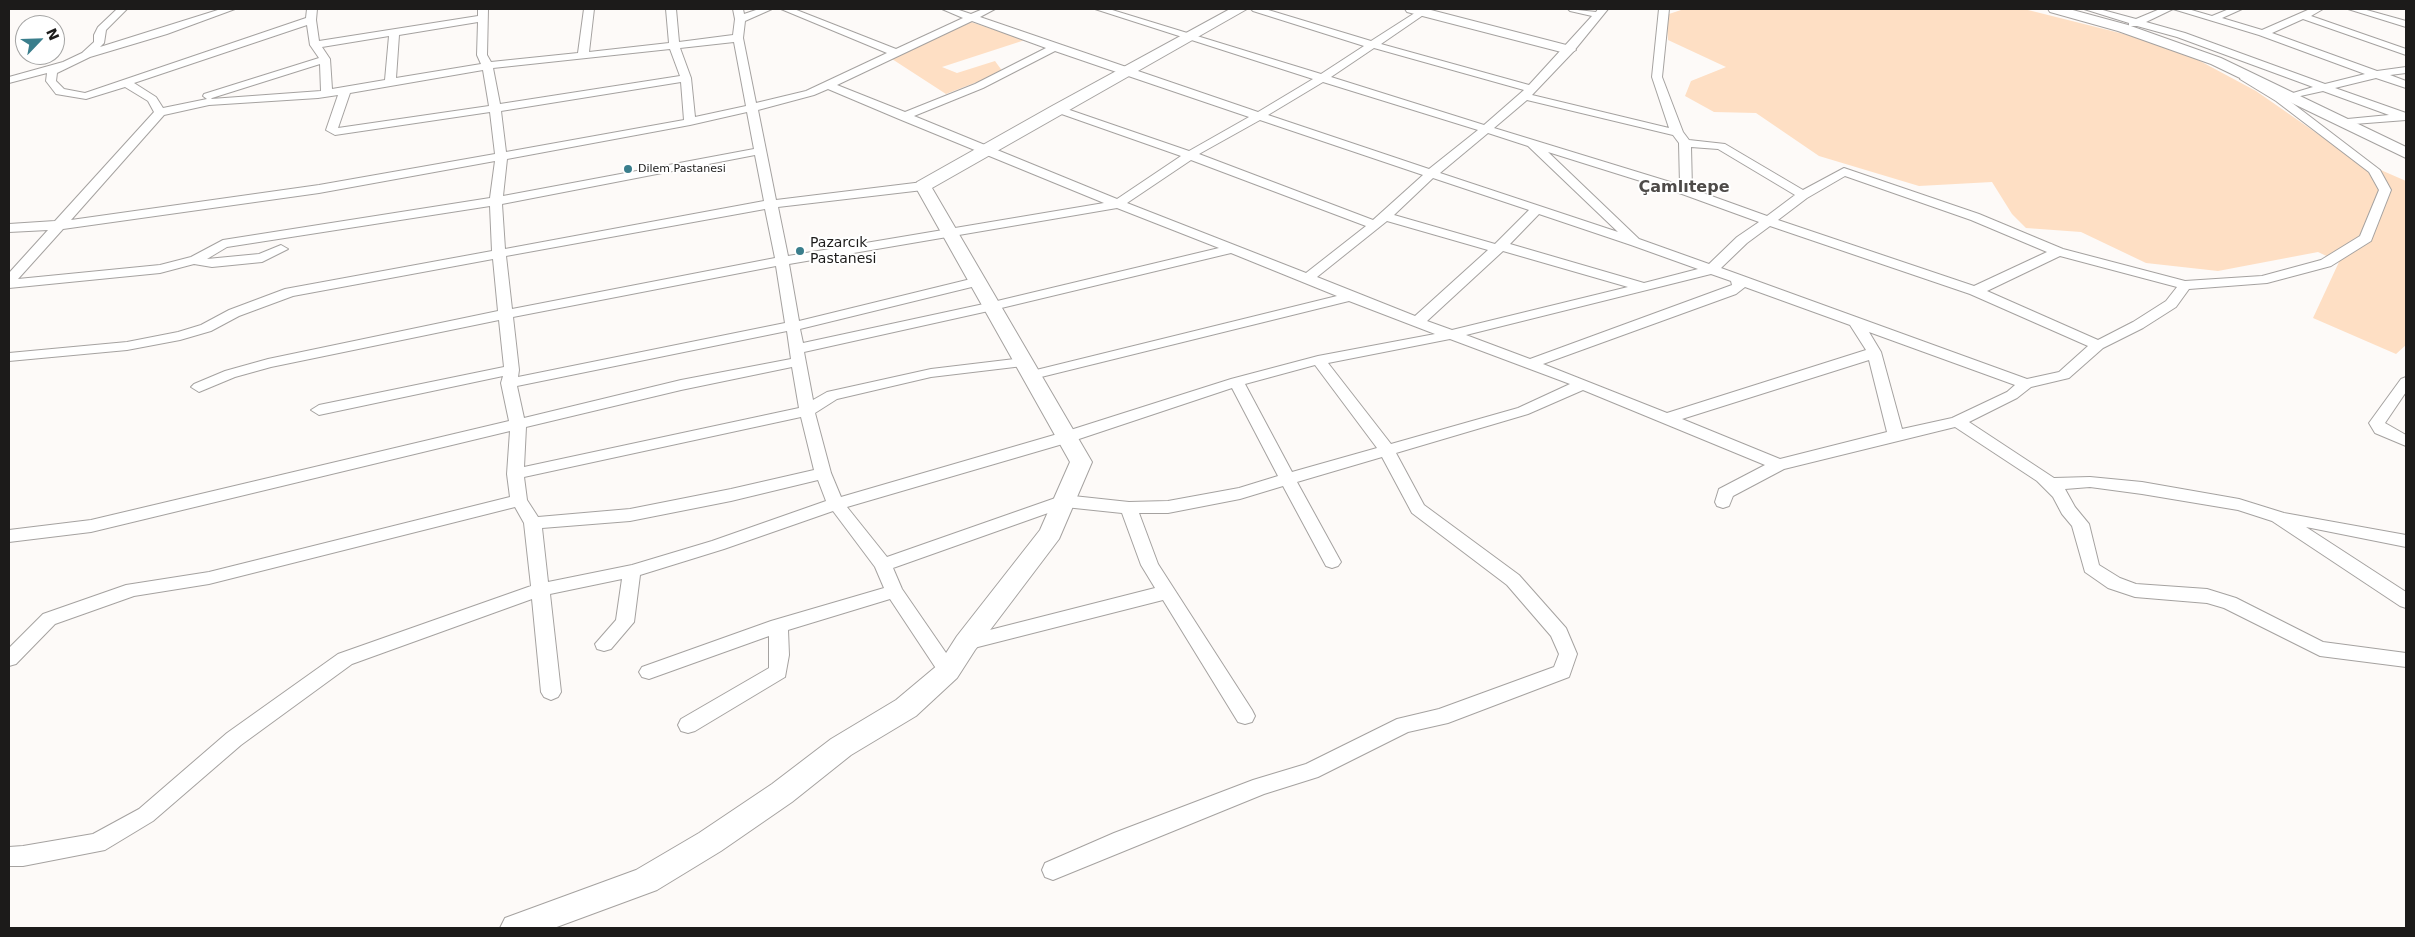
<!DOCTYPE html>
<html>
<head>
<meta charset="utf-8">
<style>
	body { margin:0 }
	#map { position:relative; width:2415px; height:937px; overflow:hidden; background:#fdfaf8; font-family:"DejaVu Sans",sans-serif }
	canvas { display:block }
	.frame { position:absolute; inset:0; border:10px solid #1c1b1a; pointer-events:none }
	.north { position:absolute; left:15px; top:15px; width:50px; height:50px; box-sizing:border-box; background:#fff; border:1px solid #a4a4a3; border-radius:50%; rotate:66deg; font-size:14px; font-weight:700; line-height:20px; text-align:center; color:#1c1b1a }
	.north::after { content:''; display:block; margin:auto; width:18px; height:22px; background:#3a7e8c; clip-path:polygon(50% 0,100% 100%,50% 72%,0 100%) }
</style>
</head>
<body>
<div id="map">
<canvas width="2415" height="937"></canvas>
<div class="frame"></div>
<div class="north">N</div>
</div>
<script>
const context = document.querySelector('canvas').getContext('2d');
context.lineJoin = 'round';
function fill(path, color) { context.fillStyle = color; context.fill(path, 'evenodd'); }
const toPath = rows => new Path2D(rows.map(r => 'M' + r).join(''));
function stroke(path, color, width, dash) { context.strokeStyle = color; context.lineWidth = width; context.lineCap = dash ? 'butt' : 'round'; context.setLineDash(dash || []); context.stroke(path); }
function label(font, color, halo, rows, align = 'center') {
  context.font = font + ' "DejaVu Sans",sans-serif'; context.lineWidth = 4; context.setLineDash([]); context.textBaseline = 'middle'; context.strokeStyle = halo; context.fillStyle = color; for (const [text, x, y, turn = 0] of rows) {
    context.save(); context.translate(x, y); context.rotate((+turn || 0) * Math.PI / 180); context.textAlign = isNaN(turn) ? turn : align; if (halo) context.strokeText(text, 0, 0); context.fillText(text, 0, 0); context.restore();
  }
}
const green = toPath([
	[1684,9,2024,9,2172,46,2256,91,2351,157,2406,181,2406,345,2396,354,2313,318,2339,262,2318,252,2218,271,2146,263,2081,232,2026,228,2012,214,1992,182,1919,186,1819,156,1756,113,1714,112,1685,96,1691,81,1726,67,1668,40,1666,15],
	[971,22,1025,40,942,67,957,73,995,61,1003,72,946,94,892,59]
]);
const street = toPath([
	[117,9,127,9,106,30,104,43,100,47,221,9,235,9,167,34,90,57,57,73,56,81,64,89,85,93,306,18,307,9,317,9,316,20,319,41,478,16,478,9,488,9,487,55,491,62,578,53,584,9,594,9,589,52,669,43,666,9,676,9,679,42,733,35,735,19,733,9,743,9,744,14,759,9,772,9,745,21,743,38,756,103,806,91,887,53,781,9,794,9,896,49,963,18,942,9,956,9,971,14,983,9,995,9,980,17,1258,112,1313,79,1095,9,1109,9,1321,74,1364,46,1253,11,1251,9,1265,9,1371,41,1421,9,1432,9,1381,44,1529,85,1592,16,1570,11,1568,9,1596,12,1598,9,1608,9,1573,52,1532,95,1669,128,1652,77,1659,9,1669,9,1662,77,1683,132,1689,140,1725,144,1803,190,1844,168,1979,214,2063,249,2185,281,2262,276,2321,260,2360,236,2379,190,2369,172,2276,101,2240,79,2241,77,2249,77,2283,96,2313,87,2177,37,2137,26,2129,26,2129,23,2084,9,2099,9,2136,19,2160,9,2173,9,2146,22,2185,33,2325,84,2365,74,2259,35,2173,9,2188,9,2212,16,2229,9,2242,9,2222,18,2262,30,2310,9,2323,9,2311,16,2406,49,2406,55,2303,19,2272,33,2377,71,2406,67,2406,73,2390,75,2406,81,2406,88,2376,78,2335,88,2406,113,2406,120,2341,125,2337,124,2337,120,2389,115,2323,91,2287,99,2380,170,2391,190,2371,241,2331,266,2267,283,2189,289,2176,307,2143,328,2103,348,2069,378,2031,387,2017,398,1969,422,2054,478,2090,477,2142,482,2239,499,2284,513,2406,535,2406,547,2306,527,2406,592,2406,608,2400,606,2272,521,2238,510,2142,494,2090,487,2065,489,2075,507,2089,524,2099,565,2120,578,2136,584,2207,589,2236,598,2323,642,2406,653,2406,667,2320,656,2224,608,2207,603,2135,597,2108,588,2085,572,2072,526,2062,514,2053,497,2037,481,1955,427,1784,469,1733,496,1729,506,1723,508,1717,506,1715,502,1719,489,1765,465,1583,390,1528,414,1396,453,1424,505,1519,575,1566,628,1577,654,1569,677,1448,723,1408,732,1318,777,1264,794,1053,880,1045,877,1042,870,1045,863,1114,833,1253,780,1306,764,1397,719,1439,709,1554,667,1559,654,1551,636,1507,585,1412,513,1382,457,1297,482,1341,562,1338,566,1332,568,1326,566,1283,486,1240,499,1168,513,1139,513,1158,564,1252,710,1255,716,1252,722,1245,724,1238,722,1163,600,966,650,959,648,957,643,959,638,966,636,1155,588,1141,565,1122,513,1065,507,893,568,902,589,955,666,958,671,955,676,948,678,941,676,890,599,788,630,789,655,785,677,695,731,688,733,681,731,678,725,681,719,769,668,769,636,649,679,642,677,639,672,642,667,771,621,884,588,875,567,833,511,724,549,640,575,634,622,611,649,604,651,597,649,595,644,616,620,622,579,550,594,561,692,558,697,551,700,544,697,541,692,532,599,352,664,241,745,153,821,105,850,23,866,9,866,9,847,23,846,93,834,139,809,227,733,338,654,531,586,524,523,515,507,209,584,134,596,55,624,16,664,9,666,9,648,43,614,126,585,209,572,510,497,507,474,510,431,91,532,9,542,9,530,91,520,509,421,501,383,503,376,319,415,311,410,319,405,504,367,499,320,271,367,235,377,199,392,191,387,194,384,225,371,268,359,498,311,493,259,293,296,239,316,211,331,180,340,127,350,9,361,9,353,127,342,178,332,201,325,229,310,285,289,492,251,490,206,227,247,207,259,259,254,281,245,288,249,262,262,212,267,194,264,160,273,9,288,9,273,48,230,9,232,9,224,55,221,154,112,148,101,125,87,86,99,56,94,46,81,47,73,9,83,9,77,63,62,82,53,94,42,94,35,98,27,117,9],
	[972,21,1046,48,975,84,905,112,837,85,972,21],
	[478,22,477,55,481,64,396,78,399,35,478,22],
	[307,25,310,45,319,58,204,94,203,96,207,99,163,108,156,97,134,83,307,25],
	[389,36,385,80,332,89,330,59,322,47,389,36],
	[734,42,746,106,695,117,691,78,680,48,734,42],
	[1374,48,1524,90,1484,125,1331,77,1374,48],
	[670,49,680,76,500,104,493,68,670,49],
	[1055,51,1090,63,1249,117,1189,151,1061,107,1053,107,1053,111,1181,156,1117,199,914,116,983,88,1055,51],
	[320,64,321,91,211,99,212,98,320,64],
	[483,70,489,106,338,128,350,93,483,70],
	[681,82,684,120,506,152,501,111,681,82],
	[1323,82,1478,130,1429,169,1268,115,1323,82],
	[828,89,899,119,1104,203,788,256,778,207,923,190,929,186,923,182,776,200,758,110,814,95,828,89],
	[338,95,326,130,335,135,490,112,495,154,319,185,71,220,164,115,209,105,318,98,338,95],
	[1527,100,1673,135,1679,143,1680,185,1494,128,1527,100],
	[747,112,754,149,503,196,507,159,690,125,747,112],
	[1260,120,1423,175,1373,220,1199,154,1260,120],
	[1488,133,1528,146,1618,232,1440,173,1488,133],
	[1691,147,1718,149,1795,195,1767,216,1692,189,1691,147],
	[1548,152,1682,194,1759,222,1737,237,1709,264,1639,239,1548,152],
	[755,155,764,201,505,249,502,204,755,155],
	[1191,160,1366,226,1306,273,1127,203,1191,160],
	[495,161,490,198,223,240,191,257,160,265,18,279,63,229,319,193,495,161],
	[1845,176,1971,220,2047,252,1974,286,1778,220,1807,198,1845,176],
	[1433,178,1529,210,1495,244,1394,215,1433,178],
	[1117,208,1219,248,993,302,803,343,800,329,984,284,986,281,979,277,799,321,789,264,1117,208],
	[765,209,775,258,512,309,506,256,765,209],
	[1539,214,1631,245,1698,269,1644,283,1510,244,1539,214],
	[1387,221,1488,250,1415,316,1317,277,1387,221],
	[1770,226,1970,294,2088,346,2059,372,2027,379,1721,268,1747,243,1770,226],
	[1503,251,1628,287,1452,330,1427,321,1503,251],
	[1231,253,1337,296,1028,372,1026,375,1033,379,1349,301,1435,334,1318,356,1231,379,1061,433,841,497,831,473,815,413,837,399,931,377,1023,366,1030,362,1023,358,931,369,827,392,813,400,804,352,993,310,1231,253],
	[2060,256,2177,287,2166,301,2133,322,2098,340,1987,291,2060,256],
	[776,266,785,323,518,377,519,370,513,317,776,266],
	[1711,274,1731,281,1732,285,1530,359,1466,335,1711,274],
	[1745,287,1850,325,1866,350,1667,413,1543,364,1736,294,1745,287],
	[787,331,791,359,681,380,524,418,517,386,787,331],
	[1869,332,2015,385,2007,392,1952,418,1902,429,1881,352,1869,332],
	[1450,339,1570,384,1518,408,1391,444,1328,363,1450,339],
	[1869,360,1887,432,1780,459,1682,419,1869,360],
	[1315,365,1377,448,1292,472,1245,384,1315,365],
	[792,367,799,408,524,467,526,427,681,390,792,367],
	[1232,388,1278,476,1239,488,1168,501,1129,502,1064,495,887,557,847,507,1073,441,1232,388],
	[801,417,814,470,731,489,630,509,538,517,527,500,524,477,801,417],
	[818,480,826,501,712,541,632,565,548,582,542,528,630,521,731,501,818,480],
	[2348,9,2363,9,2406,21,2406,27,2348,9],
	[2406,377,2406,392,2385,423,2406,435,2406,446,2375,433,2369,423,2401,379,2406,377]
]);
const secondary = toPath([
	[1230,9,1247,9,932,188,1092,462,1059,539,975,650,957,678,916,716,851,755,792,802,721,851,657,890,554,928,500,928,505,918,636,870,699,833,772,784,831,739,896,700,939,664,957,636,1040,530,1070,462,915,186,917,182,1052,106,1230,9],
	[1405,9,1427,9,1574,47,1576,50,1569,54,1407,12,1405,9],
	[2048,9,2069,9,2128,25,2221,58,2406,147,2406,158,2211,64,2118,31,2050,12,2048,9]
]);
const markers = [
	[628,169,5,"#3a7e8c"],
	[800,251,5,"#3a7e8c"]
];
const farPoinames = [
	["Dilem Pastanesi",638,169]
];
const poiNames = [
	["Pazarcık",810,243],
	["Pastanesi",810,259]
];
const farDistrictnames = [
	["Çamlıtepe",1684,188]
];
fill(green, '#fedfc4');
stroke(street, '#a5a2a0', 2);
stroke(secondary, '#a5a2a0', 2);
fill(street, '#fff');
fill(secondary, '#fff');
for (const [x, y, r, color] of markers) { const dot = new Path2D(); dot.arc(x, y, r, 0, 2 * Math.PI); context.fillStyle = color; context.fill(dot); stroke(dot, '#fff', 2); }
label('11px', '#1c1b1a', '#fff', farPoinames, 'left');
label('14px', '#1c1b1a', '#fff', poiNames, 'left');
label('bold 16px', '#4e4b49', '#fff', farDistrictnames);
</script>
</body>
</html>
